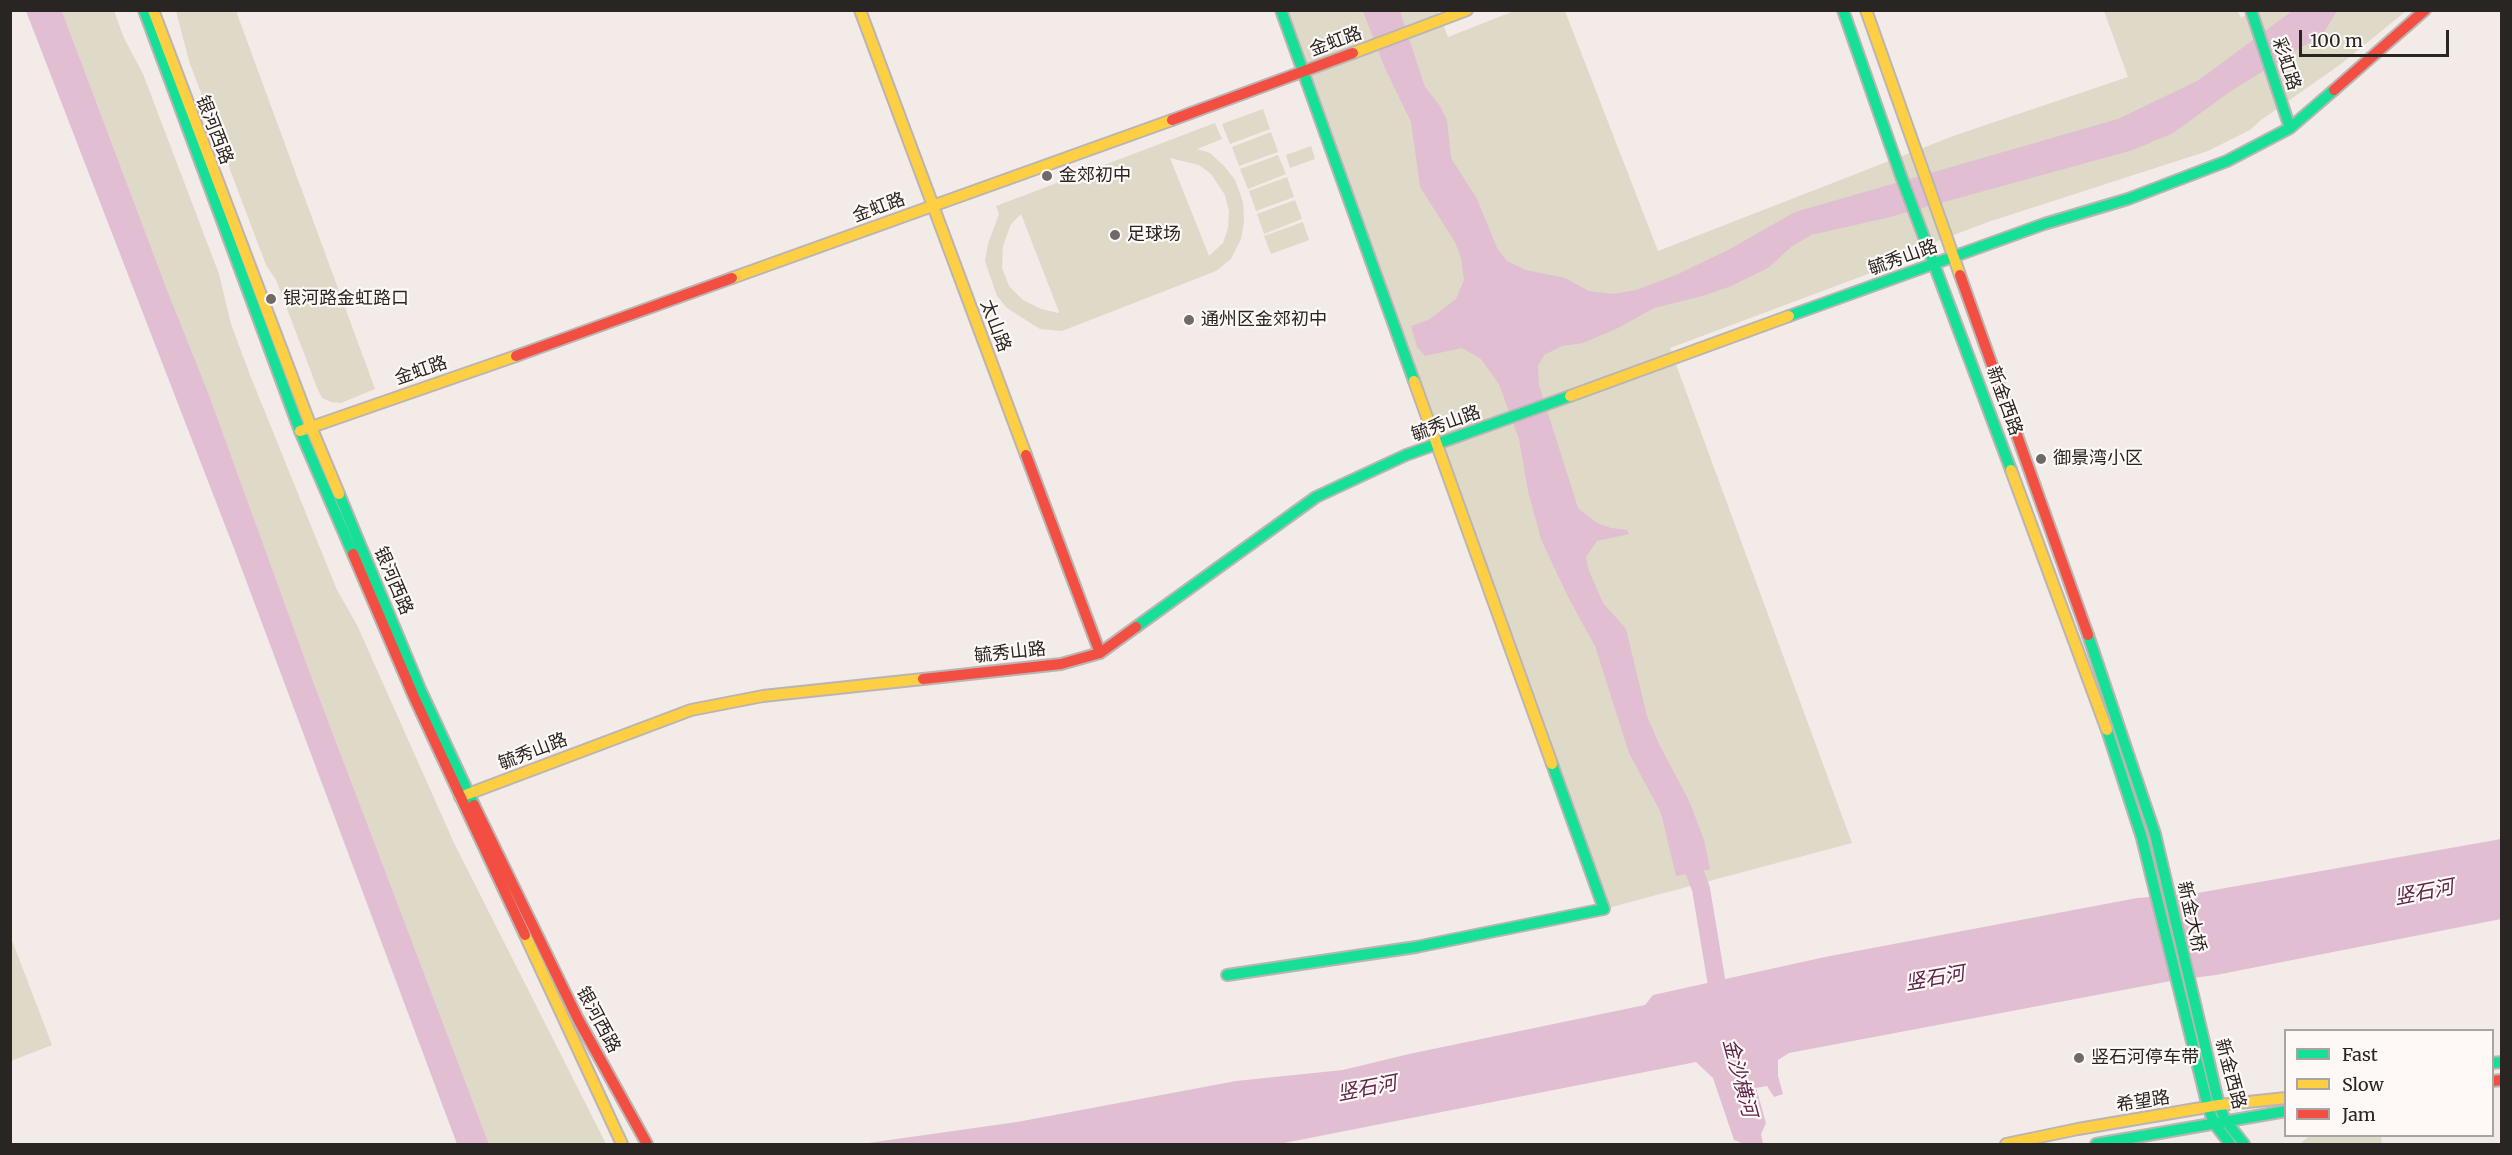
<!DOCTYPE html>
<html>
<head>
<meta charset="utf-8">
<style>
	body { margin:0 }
	#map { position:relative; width:2512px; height:1155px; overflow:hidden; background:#f2ebe8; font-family:Merriweather,serif }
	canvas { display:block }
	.frame { position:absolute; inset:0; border:12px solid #292523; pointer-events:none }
	.legend { position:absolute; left:2284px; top:1029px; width:210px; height:108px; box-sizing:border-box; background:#fef8f6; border:2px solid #a9a4a2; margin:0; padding:8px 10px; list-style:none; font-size:18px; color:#292523 }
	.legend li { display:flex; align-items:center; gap:12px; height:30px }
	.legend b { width:30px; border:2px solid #a9a4a2 }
	.scale { position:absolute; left:2299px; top:30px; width:150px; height:27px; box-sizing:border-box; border:3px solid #292523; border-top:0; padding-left:8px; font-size:18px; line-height:21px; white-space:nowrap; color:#292523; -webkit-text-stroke:4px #fef8f6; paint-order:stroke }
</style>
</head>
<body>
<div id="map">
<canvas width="2512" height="1155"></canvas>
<div class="frame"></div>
<ul class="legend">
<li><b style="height:8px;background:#16e098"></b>Fast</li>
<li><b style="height:8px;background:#ffcf43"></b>Slow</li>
<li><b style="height:8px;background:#f24e42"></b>Jam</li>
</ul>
<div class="scale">100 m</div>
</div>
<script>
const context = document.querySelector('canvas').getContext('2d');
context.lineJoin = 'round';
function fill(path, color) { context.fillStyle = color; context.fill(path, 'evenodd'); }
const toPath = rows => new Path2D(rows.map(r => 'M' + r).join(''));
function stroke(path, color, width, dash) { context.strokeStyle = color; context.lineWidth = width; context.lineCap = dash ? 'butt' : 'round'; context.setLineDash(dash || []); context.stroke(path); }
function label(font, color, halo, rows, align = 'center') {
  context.font = font + ' Merriweather,"Noto Sans SC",serif'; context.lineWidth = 4.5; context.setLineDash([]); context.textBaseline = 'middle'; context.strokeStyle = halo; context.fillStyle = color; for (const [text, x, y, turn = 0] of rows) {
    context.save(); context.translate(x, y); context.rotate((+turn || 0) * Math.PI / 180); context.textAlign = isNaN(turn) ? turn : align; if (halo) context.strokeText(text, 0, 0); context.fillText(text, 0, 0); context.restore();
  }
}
const green = toPath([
	[62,11,114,11,124,38,143,74,219,274,231,324,250,375,337,590,357,625,454,843,606,1144,489,1144,313,681,208,392,166,287],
	[176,11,236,11,375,389,341,403,331,402,322,398,318,390,276,280,266,265,189,61],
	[1281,11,1438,11,1448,37,1514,11,1565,11,1658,251,1956,135,2128,77,2104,11,2238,11,2241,18,2251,11,2406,11,2341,64,2261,120,2250,130,2208,151,1991,221,1908,252,1900,262,1670,348,1852,843,1604,909],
	[1263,109,1270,129,1230,144,1222,124],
	[1215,123,1222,139,1197,149,1210,153,1225,167,1235,180,1243,202,1244,222,1241,239,1231,259,1216,271,1062,331,1040,329,1007,308,997,296,985,261,988,244,999,214,996,206],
	[1170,158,1199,165,1211,174,1225,195,1229,211,1228,228,1223,243,1209,256],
	[1021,214,1059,312,1058,313,1041,309,1023,300,1009,286,1002,268,1003,246,1011,224],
	[1271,132,1278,152,1239,166,1232,147],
	[1311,146,1315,159,1290,168,1286,155],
	[1278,155,1286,174,1248,189,1240,169],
	[1287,177,1294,197,1256,211,1249,191],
	[1295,200,1302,219,1264,234,1257,214],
	[1303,222,1309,240,1271,254,1264,236],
	[11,938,52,1045,11,1061,10,1061],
	[2309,1136,2381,1136,2382,1144,2300,1144]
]);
const water = toPath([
	[26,11,62,11,166,287,208,392,313,681,489,1144,457,1144,235,551],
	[1363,11,1400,11,1425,87,1440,106,1447,120,1451,158,1477,199,1497,248,1507,261,1526,270,1565,278,1589,291,1614,294,1636,290,1676,275,1730,249,1795,212,2118,119,2199,80,2292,11,2337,11,2323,34,2231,91,2173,133,2133,150,1886,218,1811,235,1791,247,1768,268,1731,286,1706,295,1654,308,1618,328,1583,343,1562,346,1544,355,1538,366,1539,385,1578,508,1597,523,1611,528,1627,530,1629,534,1597,541,1586,557,1589,571,1603,603,1626,629,1647,716,1659,744,1690,803,1704,840,1710,869,1676,876,1661,813,1629,753,1595,646,1568,597,1541,539,1528,491,1519,439,1499,384,1481,359,1462,348,1425,356,1417,347,1411,326,1430,319,1456,299,1464,280,1461,258,1455,242,1420,187,1411,122,1384,66],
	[2501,839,2501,919,2216,975,2176,980,1789,1053,1778,1060,1778,1076,1783,1094,1774,1097,1767,1086,1756,1088,1766,1123,1761,1134,1763,1144,1744,1144,1734,1140,1713,1078,1696,1062,1279,1144,861,1144,1017,1122,1236,1081,1343,1070,1409,1054,1645,1005,1653,995,1825,957,2137,898,2192,894]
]);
const river = toPath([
	[1686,849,1701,889,1720,1003]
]);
const fast = toPath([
	[144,10,300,431,353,554],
	[1281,10,1414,381],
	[1843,10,1901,176,2011,470],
	[2251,10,2290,128],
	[1789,316,2044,224,2128,199,2227,161,2290,128,2334,90],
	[339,494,420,689,474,805],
	[1136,627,1316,497,1406,455,1570,396],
	[2088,635,2155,834,2219,1105,2225,1120,2244,1144],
	[2107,730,2142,838,2208,1107,2214,1123,2230,1144],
	[1227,975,1416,947,1604,909,1552,764],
	[2492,1063,2502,1062],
	[2096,1144,2286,1111]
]);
const slow = toPath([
	[153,10,311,427,339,494],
	[860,10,1026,455],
	[1866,10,1960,275],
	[1353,53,1467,10],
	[732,278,1172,120],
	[1414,381,1552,764],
	[1570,396,1789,316],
	[300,431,516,356],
	[2011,470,2107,730],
	[460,797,691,710,763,696,923,679],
	[525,935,622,1144],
	[2006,1144,2078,1129,2219,1105,2286,1098]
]);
const jam = toPath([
	[2334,90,2425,10],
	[1172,120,1353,53],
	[1960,275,2088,635],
	[516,356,732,278],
	[1026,455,1100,653],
	[353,554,414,697,525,935],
	[923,679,1061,664,1100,653,1136,627],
	[474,805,578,1019,647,1144],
	[2492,1081,2502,1080]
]);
const markers = [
	[1047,176,6,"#6f6a68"],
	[1115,235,6,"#6f6a68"],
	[271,299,6,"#6f6a68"],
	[1189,320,6,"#6f6a68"],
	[2041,459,6,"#6f6a68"],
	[2079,1058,6,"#6f6a68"]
];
const streetNames = [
	["金虹路",1336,42,-20],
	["彩虹路",2286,64,72],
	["银河西路",214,130,69],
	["金虹路",879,208,-20],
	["毓秀山路",1903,258,-20],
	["太山路",995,326,69],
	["金虹路",421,371,-19],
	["新金西路",2004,401,70],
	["毓秀山路",1446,424,-20],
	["银河西路",393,581,67],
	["毓秀山路",1010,653,-6],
	["毓秀山路",533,752,-21],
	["新金大桥",2191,917,77],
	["银河西路",598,1020,62],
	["新金西路",2230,1074,75],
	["希望路",2143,1102,-9]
];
const poiNames = [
	["金郊初中",1059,176],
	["足球场",1127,235],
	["银河路金虹路口",283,299],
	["通州区金郊初中",1201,320],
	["御景湾小区",2053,459],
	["竖石河停车带",2091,1058]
];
const waterNames = [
	["竖石河",2424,893,-11],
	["竖石河",1935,979,-10],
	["金沙横河",1739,1078,75],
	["竖石河",1367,1089,-11]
];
fill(green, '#dfd9c8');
fill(water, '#e1bed1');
stroke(river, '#e1bed1', 18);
stroke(fast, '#bab5b3', 14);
stroke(slow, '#bab5b3', 14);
stroke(jam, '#bab5b3', 14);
stroke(fast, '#16e098', 10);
stroke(slow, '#ffcf43', 10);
stroke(jam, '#f24e42', 10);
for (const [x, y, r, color] of markers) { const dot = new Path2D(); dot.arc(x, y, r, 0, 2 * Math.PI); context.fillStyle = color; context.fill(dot); stroke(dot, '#fef8f6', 2); }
label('18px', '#292523', '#fef8f6', streetNames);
label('18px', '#292523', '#fef8f6', poiNames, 'left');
label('italic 20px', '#5d254a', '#fef8f6', waterNames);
</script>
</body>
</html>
